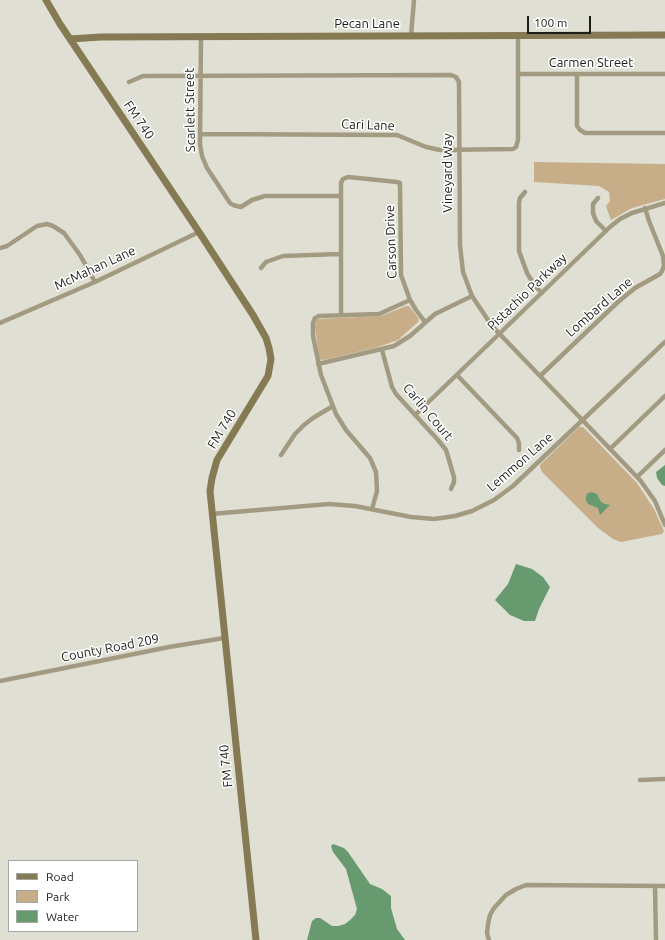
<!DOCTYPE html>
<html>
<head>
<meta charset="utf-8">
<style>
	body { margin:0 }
	#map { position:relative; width:665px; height:940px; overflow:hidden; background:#dfe0d3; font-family:Ubuntu,sans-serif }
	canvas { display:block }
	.legend { position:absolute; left:8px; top:860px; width:130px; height:72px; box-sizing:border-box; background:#fff; border:1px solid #a4a5a3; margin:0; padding:5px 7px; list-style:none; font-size:12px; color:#1c1d18 }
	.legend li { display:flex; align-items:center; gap:8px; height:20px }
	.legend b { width:20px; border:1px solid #a4a5a3 }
	.scale { position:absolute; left:527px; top:16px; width:64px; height:18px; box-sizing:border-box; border:2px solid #1c1d18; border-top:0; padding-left:5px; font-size:12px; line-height:14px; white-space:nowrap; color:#1c1d18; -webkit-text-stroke:3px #fff; paint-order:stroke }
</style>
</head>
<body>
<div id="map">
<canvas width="665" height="940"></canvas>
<ul class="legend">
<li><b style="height:5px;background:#857a53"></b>Road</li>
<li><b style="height:11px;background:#c8ad89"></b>Park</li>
<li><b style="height:11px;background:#679a6f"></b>Water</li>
</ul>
<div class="scale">100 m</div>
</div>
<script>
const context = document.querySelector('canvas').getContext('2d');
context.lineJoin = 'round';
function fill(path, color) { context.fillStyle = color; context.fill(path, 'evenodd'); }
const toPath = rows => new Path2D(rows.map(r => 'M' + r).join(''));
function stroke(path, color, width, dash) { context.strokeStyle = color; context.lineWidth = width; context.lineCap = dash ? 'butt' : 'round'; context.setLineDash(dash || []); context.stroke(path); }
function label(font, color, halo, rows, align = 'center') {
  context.font = font + ' Ubuntu,sans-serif'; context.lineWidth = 3; context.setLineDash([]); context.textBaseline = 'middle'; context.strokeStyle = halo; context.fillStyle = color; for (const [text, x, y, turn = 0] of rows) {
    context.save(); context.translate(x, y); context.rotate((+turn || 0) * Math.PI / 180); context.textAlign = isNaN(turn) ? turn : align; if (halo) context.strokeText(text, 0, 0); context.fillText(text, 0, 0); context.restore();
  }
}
const green = toPath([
	[534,162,665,164,665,199,632,208,611,220,606,206,610,201,609,192,599,186,534,182],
	[406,306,409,306,419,319,418,322,398,340,378,347,328,359,322,360,319,359,315,326,316,321,318,319,381,316],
	[579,427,583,427,637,483,654,509,664,531,662,534,621,542,613,539,598,528,542,472,540,467,540,465]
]);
const water = toPath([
	[665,465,665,486,662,485,657,478,656,472],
	[592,492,597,494,601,502,605,504,610,505,600,515,598,508,588,504,586,500,586,496,588,493],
	[516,564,532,569,543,577,550,587,539,609,535,621,524,621,510,615,495,600,508,584],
	[333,844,344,848,348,852,370,884,382,889,391,896,391,908,397,929,405,940,307,940,312,921,316,918,320,918,332,926,338,926,345,924,350,920,355,915,357,909,346,869,333,852,331,846]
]);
const street = toPath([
	[411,36,414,0],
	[201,37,200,144,202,156,207,168,230,203,233,205,241,207,252,200,265,196,341,196],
	[518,74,665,74],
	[577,74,577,126,580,130,585,133,665,133],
	[129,82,143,76,451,75,456,77,459,82,460,245,463,272,472,296,492,326,640,480,655,501,665,525],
	[200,134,390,135,397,135,426,147,440,150,513,149,516,147,518,140,518,36],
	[525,192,520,198,519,203,519,251,527,273,535,286,542,293],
	[598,198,593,204,593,213,596,221,606,231],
	[0,248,7,246,37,226,47,224,53,226,64,233,80,255,95,282],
	[261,268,266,262,283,256,340,254],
	[341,315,341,183,343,179,348,177,397,182,400,183,401,275,410,300,416,310,425,322],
	[0,323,95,282,199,232],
	[382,350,392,387,396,394,438,440,446,450,454,477,454,482,451,489],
	[318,364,394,346,410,336,435,314,472,296],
	[457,375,517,438,519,443,519,450],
	[540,376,618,302,635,288,660,274,662,271,664,266,663,256,649,221,645,208],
	[415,415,610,227,620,219,632,213,665,203],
	[610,449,665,396],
	[281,455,295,434,304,425,313,418,333,406],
	[637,477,665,450],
	[372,509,377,491,376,472,370,458,346,430,336,414,321,375,313,336,313,323,315,318,319,316,379,314,410,300],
	[211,514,329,504,355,506,411,517,434,519,455,516,472,511,494,500,513,486,665,342],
	[0,681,169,647,224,638],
	[640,780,665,779],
	[655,886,656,940],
	[489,940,487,933,488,924,490,915,494,908,506,895,516,889,526,885,665,886]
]);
const secondary = toPath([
	[46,0,60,24,199,232,253,315,266,338,269,348,271,359,268,376,217,460,212,478,210,491,256,940],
	[70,39,101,37,665,35]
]);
const streetNames = [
	["Pecan Lane",367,24],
	["Carmen Street",591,63],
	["Scarlett Street",190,110,-91],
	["FM 740",139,120,56],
	["Cari Lane",368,125,2],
	["Vineyard Way",448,173,-90],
	["Carson Drive",391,242,-92],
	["McMahan Lane",95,268,-25],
	["Pistachio Parkway",527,292,-44],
	["Lombard Lane",599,307,-41],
	["Carlin Court",428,412,50],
	["FM 740",222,429,-59],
	["Lemmon Lane",520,462,-41],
	["County Road 209",110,648,-11],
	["FM 740",226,766,-96]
];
fill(green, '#c8ad89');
fill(water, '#679a6f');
stroke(street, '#a39b81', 4.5);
stroke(secondary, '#857a53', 7);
label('13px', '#1c1d18', '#fff', streetNames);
</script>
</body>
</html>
